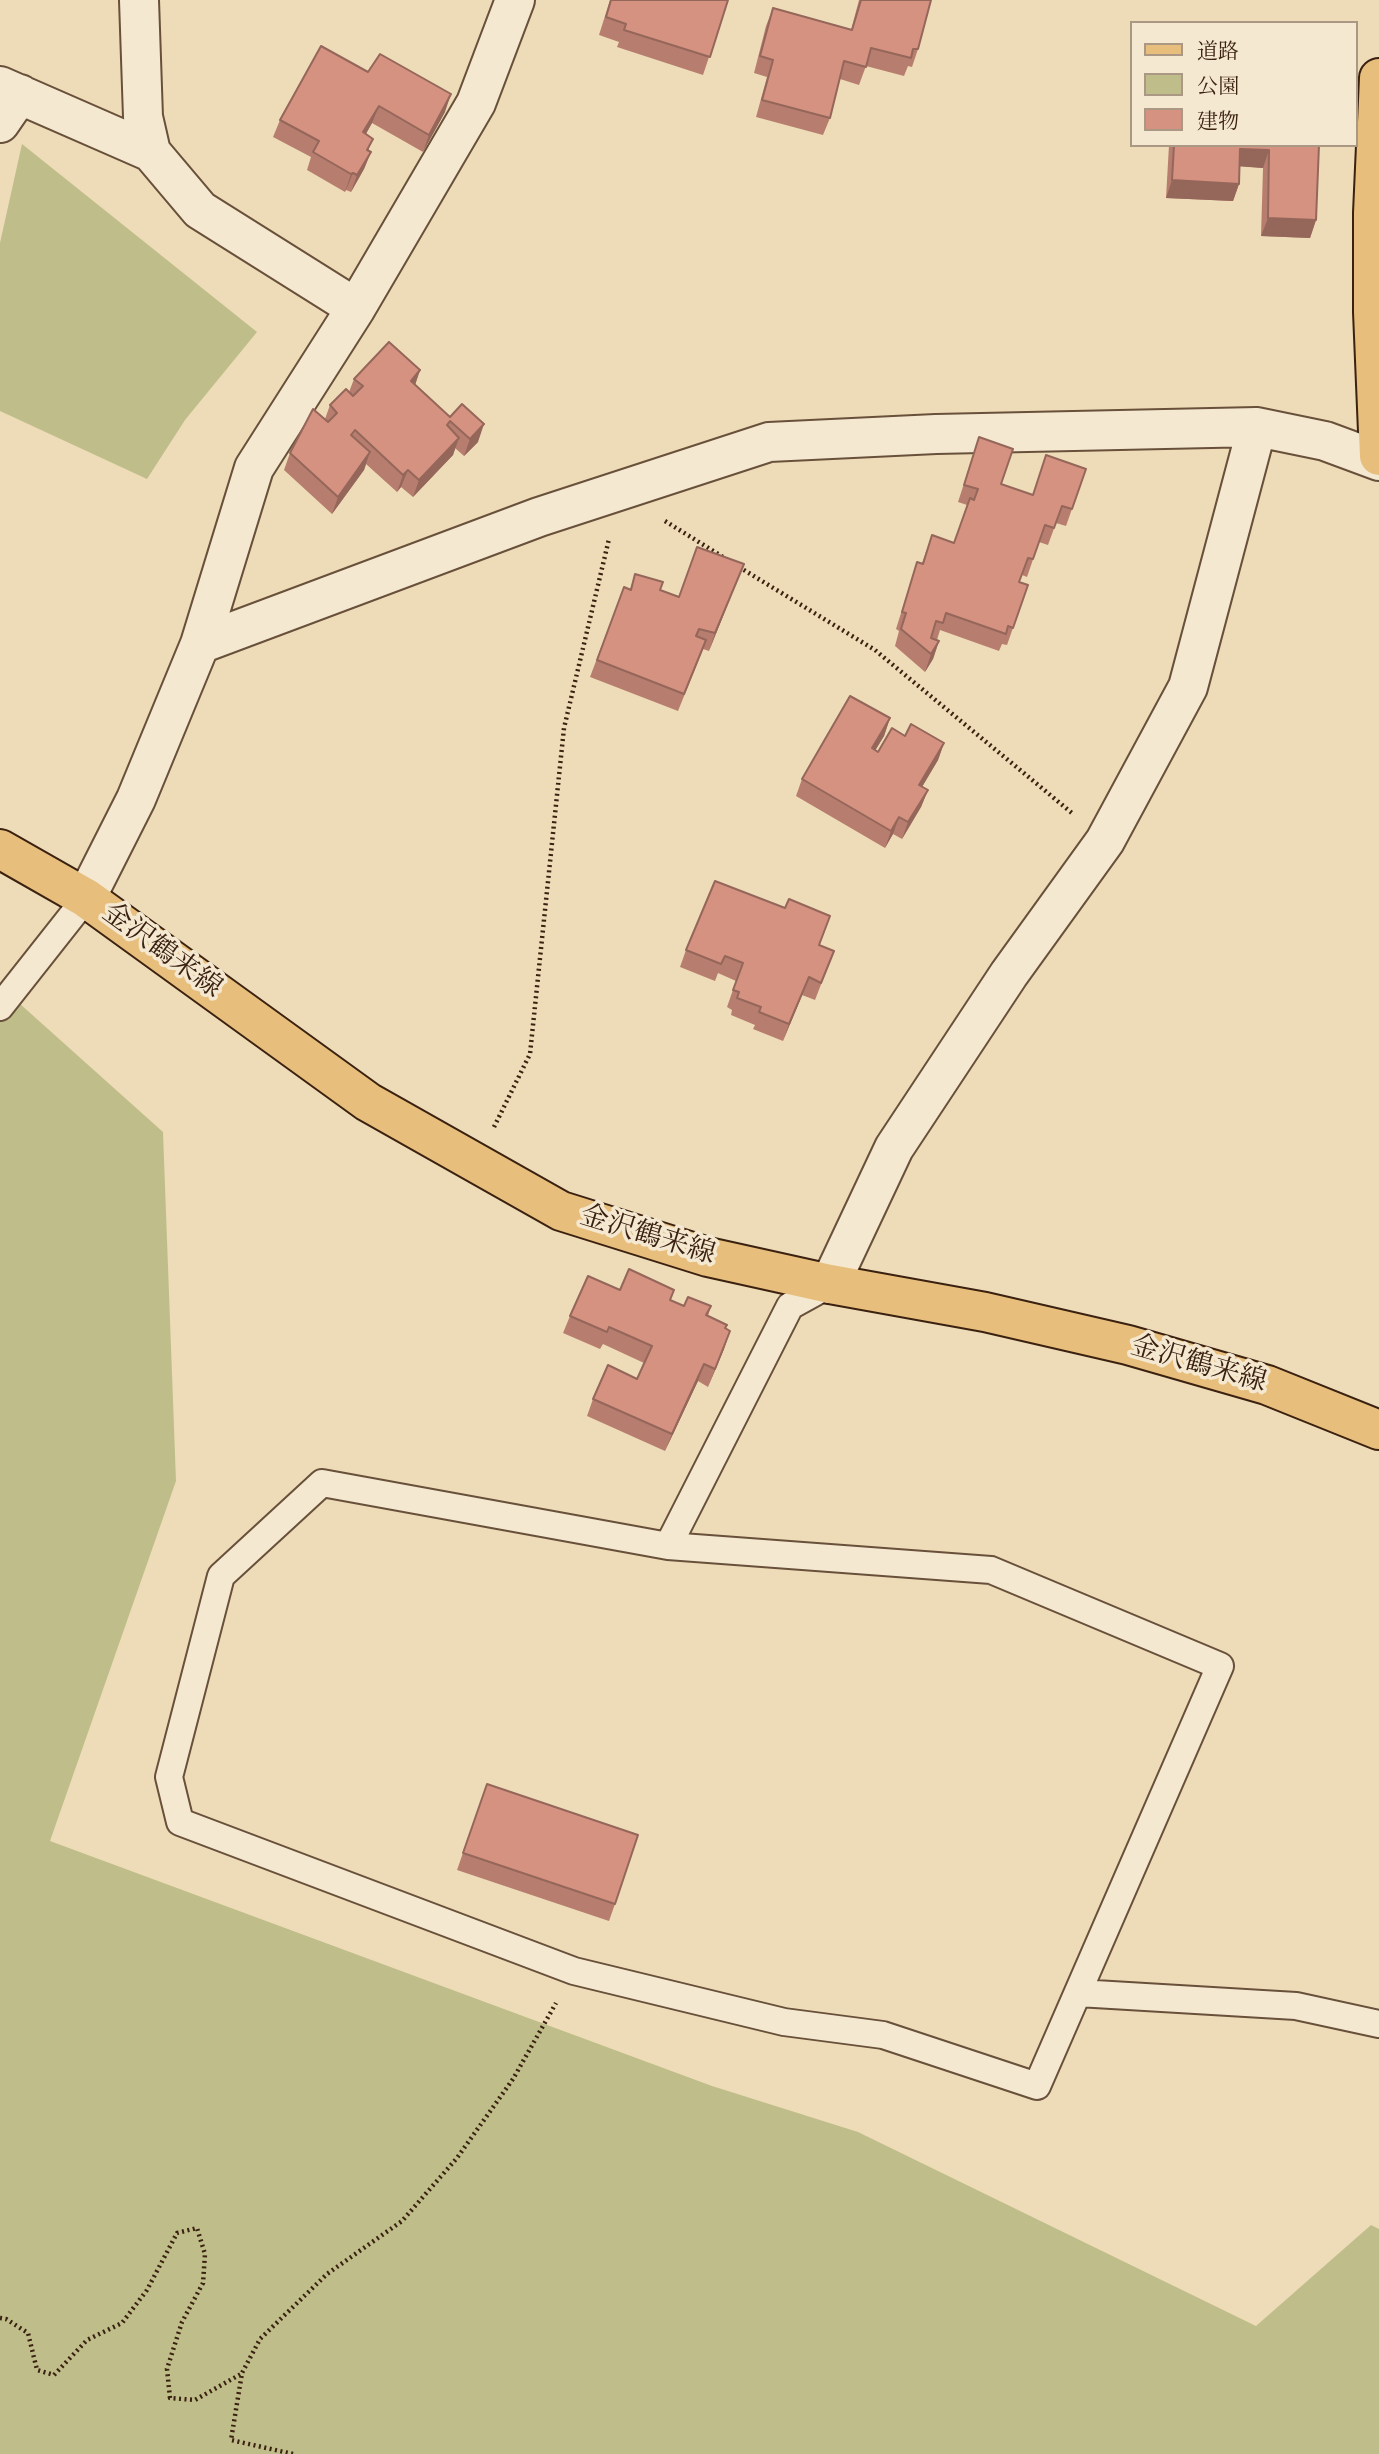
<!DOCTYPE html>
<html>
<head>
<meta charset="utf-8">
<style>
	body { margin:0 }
	#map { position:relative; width:1379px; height:2454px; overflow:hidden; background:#eedcb8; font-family:"IM FELL English","Noto Serif JP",serif }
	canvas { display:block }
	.legend { position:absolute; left:1130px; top:21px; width:228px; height:126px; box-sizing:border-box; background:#f4e8d1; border:2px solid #aa9884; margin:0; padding:9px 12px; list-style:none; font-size:21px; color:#3b2110 }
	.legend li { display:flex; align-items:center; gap:14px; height:35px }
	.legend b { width:35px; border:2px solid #aa9884 }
</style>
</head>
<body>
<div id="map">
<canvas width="1379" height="2454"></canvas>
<ul class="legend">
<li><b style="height:9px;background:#e7be7c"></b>道路</li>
<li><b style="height:19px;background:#bfbe8a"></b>公園</li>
<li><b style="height:19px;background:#d59281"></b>建物</li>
</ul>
</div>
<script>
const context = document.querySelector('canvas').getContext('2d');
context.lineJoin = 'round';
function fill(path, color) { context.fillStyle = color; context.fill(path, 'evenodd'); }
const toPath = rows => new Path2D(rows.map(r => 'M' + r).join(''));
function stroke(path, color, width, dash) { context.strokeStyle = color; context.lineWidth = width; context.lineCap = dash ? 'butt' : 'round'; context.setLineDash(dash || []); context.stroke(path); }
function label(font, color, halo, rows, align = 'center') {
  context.font = font + ' "IM FELL English","Noto Serif JP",serif'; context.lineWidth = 7; context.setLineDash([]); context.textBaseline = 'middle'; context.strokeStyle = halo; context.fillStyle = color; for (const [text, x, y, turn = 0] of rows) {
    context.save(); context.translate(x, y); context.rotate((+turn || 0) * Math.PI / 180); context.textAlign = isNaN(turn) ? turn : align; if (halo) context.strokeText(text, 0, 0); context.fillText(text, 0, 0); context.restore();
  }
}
const green = toPath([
	[22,144,257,332,185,420,147,479,0,411,0,243],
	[0,986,163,1132,176,1481,50,1841,712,2086,858,2132,1256,2326,1371,2225,1379,2229,1379,2454,0,2454]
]);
const path = toPath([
	[665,521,723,557],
	[739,567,875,650,1072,813],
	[494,1127,530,1054,564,728,609,539],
	[0,2318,6,2319,28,2333,37,2370,54,2375,87,2340,122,2323,147,2290,177,2233,197,2228,205,2254,203,2283,182,2322,167,2369,170,2398,195,2400,241,2374],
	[293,2454,231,2440,242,2373,260,2339,327,2274,402,2221,457,2158,513,2079,556,2003]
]);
const service = toPath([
	[0,1007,86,898],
	[668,1546,991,1570,1220,1666,1037,2086,883,2035,784,2022,574,1971,180,1822,169,1777,221,1576,322,1483,668,1546,790,1306,830,1284],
	[1078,1993,1296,2006,1379,2024]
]);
const minor = toPath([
	[139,0,143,117,151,152],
	[0,86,151,152,200,210,356,308],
	[0,123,20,94],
	[200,644,539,517,769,442,936,434,1257,427,1325,441,1379,461],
	[86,898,136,799,200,644,254,468,356,308,476,103,515,0],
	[830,1284,894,1148,1009,974,1105,841,1188,687,1257,427]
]);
const primary = toPath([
	[1379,78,1373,213,1373,312,1379,456],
	[0,849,86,898,368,1102,561,1211,708,1257,830,1284,985,1312,1128,1345,1267,1385,1379,1430]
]);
const wall = toPath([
	[610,0,728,0,703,75,617,47,619,42,599,35],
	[859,0,931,0,918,49,912,67,908,66,904,76,866,66,859,85,840,79,830,118,823,135,756,117,767,77,754,73,766,26,773,8,851,30],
	[368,72,445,112,423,152,372,123,366,134,369,151,371,152,364,169,351,192,346,190,345,192,307,170,311,157,273,137,280,120],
	[1169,145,1319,145,1316,220,1310,238,1261,236,1263,168,1240,166,1239,184,1233,201,1166,198],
	[420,370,415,385,478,442,464,456,455,448,453,455,413,497,401,487,397,492,366,464,364,470,332,514,284,470,290,453,325,419,330,405,349,392,354,379],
	[979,437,1001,484,1032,495,1086,469,1066,526,1056,523,1048,545,1039,542,1027,577,1022,575,1019,582,1028,585,1007,645,1002,644,999,651,940,630,937,640,939,641,933,659,925,672,895,646,899,631,896,629,917,562,922,563,932,535,954,543,967,505,958,502],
	[635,574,661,590,679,597,737,581,709,651,703,649,678,711,590,677,624,587,630,589],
	[890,718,884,736,875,750,878,752,905,736,944,743,938,760,922,787,928,790,921,807,902,839,893,834,885,848,796,796,802,779],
	[819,945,834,951,815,1000,802,995,783,1041,753,1029,755,1025,731,1015,732,1010,727,1007,736,981,718,973,715,981,680,967,686,950],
	[620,1290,671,1300,684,1306,711,1306,708,1316,726,1328,724,1349,708,1387,698,1381,665,1451,587,1416,593,1399,637,1379,644,1363,603,1344,600,1349,563,1333,570,1316],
	[487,1784,615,1904,609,1921,457,1870]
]);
const shadedWall = toPath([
	[451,94,445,112,423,152,429,135],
	[379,106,372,123,357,149,363,132],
	[1240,149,1269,150,1263,168,1234,166],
	[371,152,364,169,351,192,357,175],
	[353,173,346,190,345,192,351,174],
	[1172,180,1239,184,1233,201,1166,198],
	[1268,218,1316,220,1310,238,1261,236],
	[420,370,414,388,411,381],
	[484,424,478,442,464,456,470,439],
	[459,438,453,455,413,497,419,480],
	[370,452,364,470,332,514,338,497],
	[408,470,401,487,397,492,403,475],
	[744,564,737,581,709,651,715,633],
	[939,641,933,659,925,672,931,654],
	[890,718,884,736,866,766,872,748],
	[944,743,938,760,913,802,919,785],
	[928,790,921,807,902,839,908,822],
	[899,817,893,834,885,848,891,831],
	[809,977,802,995,783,1041,789,1024],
	[730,1331,724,1349,708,1387,715,1369],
	[704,1364,698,1381,665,1451,672,1434]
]);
const building = toPath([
	[611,0,728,0,710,57,624,30,626,24,606,17,611,0],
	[861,0,931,0,918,49,913,49,911,58,871,48,866,67,844,61,830,118,762,100,773,60,760,56,773,8,852,30,861,0],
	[321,46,368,72,380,54,451,94,429,135,379,106,363,132,373,139,367,150,371,152,357,175,353,173,351,174,313,152,319,141,280,120,321,46],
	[1174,145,1319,145,1316,220,1268,218,1269,150,1240,149,1239,184,1172,180,1174,145],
	[389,342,420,370,411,381,450,417,462,404,484,424,470,439,450,421,447,425,459,438,419,480,408,470,403,475,355,430,351,435,370,452,338,497,290,453,313,409,328,422,337,413,330,405,346,389,353,396,363,386,354,379,389,342],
	[979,437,1013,449,1001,484,1033,495,1046,455,1086,469,1072,509,1062,506,1054,528,1045,525,1033,559,1028,558,1019,582,1028,585,1013,628,1008,626,1006,634,946,613,943,623,936,621,931,638,939,641,931,654,901,629,906,613,902,612,917,562,923,564,932,535,954,543,970,498,974,500,978,489,964,485,979,437],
	[697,547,744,564,715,633,699,629,696,636,706,640,684,694,597,660,624,587,631,590,635,574,663,582,660,590,679,597,697,547],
	[850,696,890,718,872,748,878,752,892,728,905,736,911,724,944,743,919,785,928,790,908,822,899,817,891,831,802,779,850,696],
	[715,881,785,908,789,899,830,916,819,945,834,951,821,983,809,977,789,1024,759,1012,761,1007,737,998,739,992,733,990,743,963,725,956,721,964,686,950,715,881],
	[629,1269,674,1290,670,1300,684,1306,688,1297,711,1306,706,1315,727,1325,725,1328,730,1331,715,1369,704,1364,672,1434,593,1399,608,1365,637,1379,652,1346,609,1327,607,1332,570,1316,588,1276,620,1290,629,1269],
	[487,1784,638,1835,615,1904,463,1853,487,1784]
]);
const streetNames = [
	["金沢鶴来線",161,952,36],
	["金沢鶴来線",647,1237,17],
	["金沢鶴来線",1198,1366,16]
];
fill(green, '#bfbe8a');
stroke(service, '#68503a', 30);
stroke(minor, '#68503a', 42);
stroke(primary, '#3b2110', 42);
stroke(path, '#3b2110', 4.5, [2, 3.5]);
stroke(service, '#f4e8d1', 26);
stroke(minor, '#f4e8d1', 38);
stroke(primary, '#e7be7c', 38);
fill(wall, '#b77e6f');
fill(shadedWall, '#95665a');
fill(building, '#d59281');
stroke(building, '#95665a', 2);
label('28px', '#3b2110', '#f4e8d1', streetNames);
</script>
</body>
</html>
